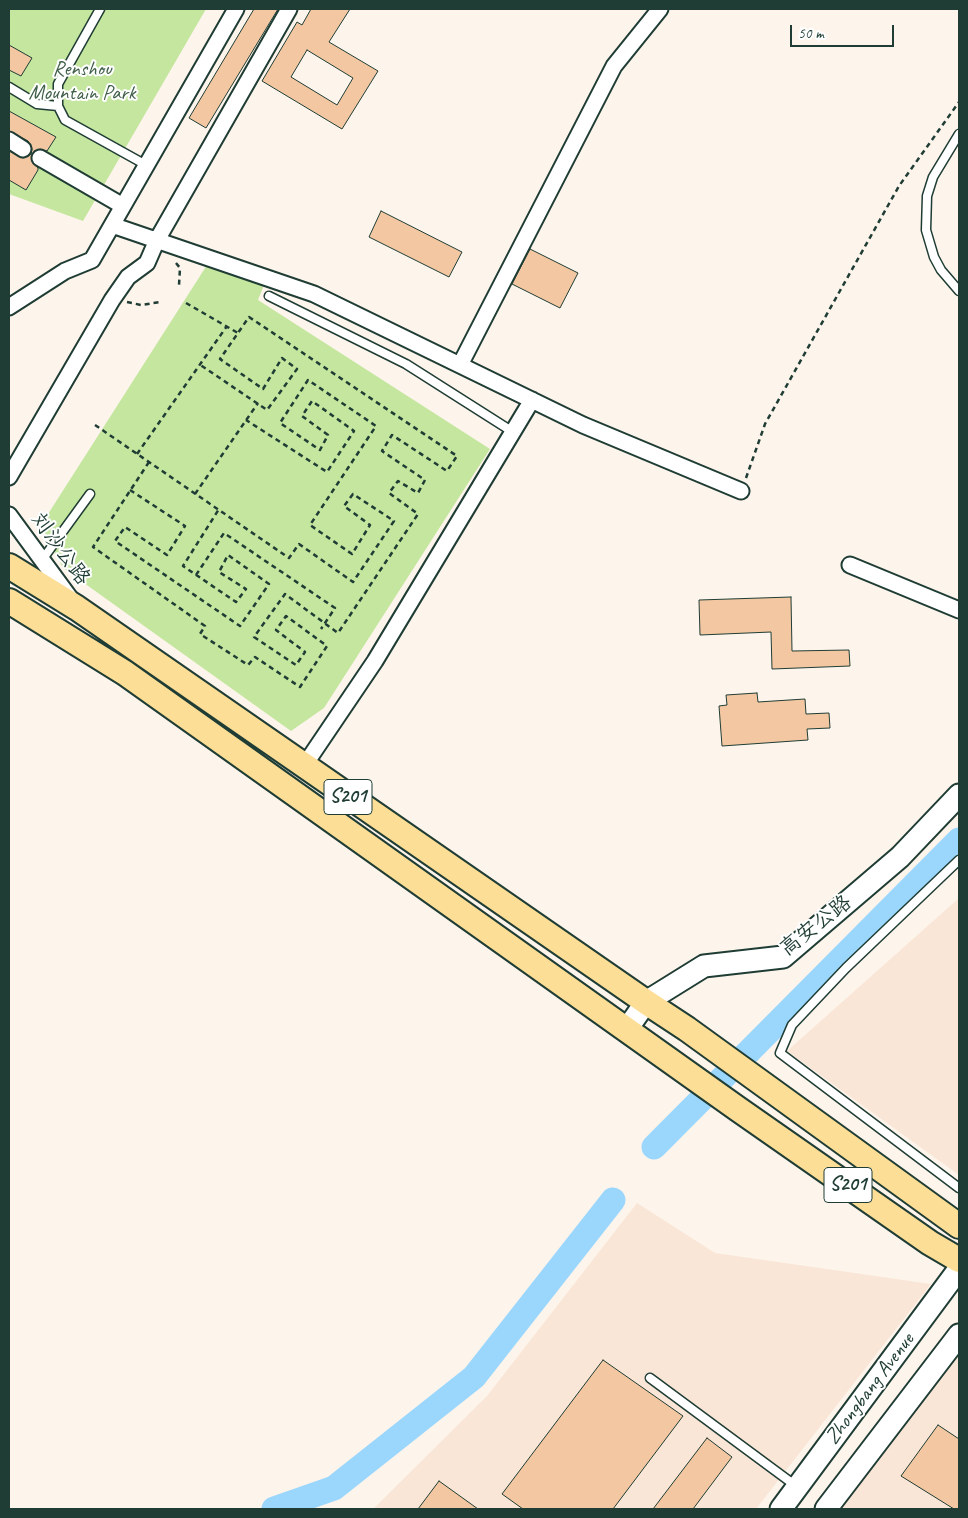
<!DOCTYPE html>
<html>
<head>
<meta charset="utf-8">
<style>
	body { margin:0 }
	#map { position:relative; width:968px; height:1518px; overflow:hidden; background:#fdf4ec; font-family:Caveat,sans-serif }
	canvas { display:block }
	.frame { position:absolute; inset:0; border:10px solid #1f3d34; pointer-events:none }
	.scale { position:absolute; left:790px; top:25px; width:104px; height:22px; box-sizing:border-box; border:2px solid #1f3d34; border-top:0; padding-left:6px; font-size:15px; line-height:18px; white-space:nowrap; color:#1f3d34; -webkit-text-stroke:4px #fff; paint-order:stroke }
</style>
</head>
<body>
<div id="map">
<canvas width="968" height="1518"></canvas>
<div class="frame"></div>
<div class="scale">50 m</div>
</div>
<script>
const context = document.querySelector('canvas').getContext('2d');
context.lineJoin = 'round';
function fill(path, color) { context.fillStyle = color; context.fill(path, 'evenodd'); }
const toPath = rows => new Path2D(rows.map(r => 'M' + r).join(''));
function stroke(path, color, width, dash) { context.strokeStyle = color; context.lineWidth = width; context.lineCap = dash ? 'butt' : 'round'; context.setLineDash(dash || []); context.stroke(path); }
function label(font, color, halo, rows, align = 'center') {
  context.font = font + ' Caveat,"LXGW WenKai TC",sans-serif'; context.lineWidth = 4; context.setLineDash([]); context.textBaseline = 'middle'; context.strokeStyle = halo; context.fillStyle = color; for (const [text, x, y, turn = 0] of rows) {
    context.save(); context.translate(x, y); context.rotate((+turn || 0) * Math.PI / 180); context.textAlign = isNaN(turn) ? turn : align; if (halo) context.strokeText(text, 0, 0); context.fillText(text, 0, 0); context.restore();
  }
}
const built = toPath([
	[959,898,959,1175,787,1051],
	[637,1203,715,1253,931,1284,756,1509,373,1509,487,1396],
	[959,1335,959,1509,828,1509]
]);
const green = toPath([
	[9,9,206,9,83,221,9,194],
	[207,265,264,285,258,300,490,449,324,708,291,731,63,568,41,525]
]);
const river = toPath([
	[654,1147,959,840],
	[274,1509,334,1488,474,1377,613,1200]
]);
const building = toPath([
	[254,9,278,9,206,128,189,118,254,9],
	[311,9,350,9,329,42,378,71,342,129,262,81,297,22,302,25,311,9],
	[307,50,353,78,337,105,291,77,307,50],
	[9,45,32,58,21,76,9,70,9,45],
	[9,111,56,137,47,151,40,149,32,154,32,162,38,168,38,170,26,190,9,180,9,151,23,158,31,154,32,149,28,141,9,131,9,111],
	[381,211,462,252,449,277,369,237,381,211],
	[530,249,578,273,560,308,512,284,530,249],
	[791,597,792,651,849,650,850,666,772,669,771,632,700,635,699,600,791,597],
	[757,693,758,702,805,699,806,714,829,713,830,728,807,729,808,740,722,746,719,706,727,705,726,695,757,693],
	[603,1360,683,1416,613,1509,523,1509,502,1494,603,1360],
	[938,1425,959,1439,959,1509,954,1509,901,1476,938,1425],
	[707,1438,732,1457,693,1509,653,1509,707,1438],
	[439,1481,478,1509,418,1509,439,1481]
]);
const path = toPath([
	[176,263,180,268,179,285],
	[127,302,141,305,160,302],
	[186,303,238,333],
	[95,425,289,558,299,544,353,582,394,521,353,494,344,506,370,525,352,554,310,525,376,426,308,380,280,423,320,450,328,435,302,416,312,401,354,431,327,472,246,420],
	[137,454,227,326],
	[149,462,93,547,205,626,200,634,248,665,255,657,300,687,327,646,286,616,276,630,305,652,296,665,254,637,285,594,338,633,418,514,389,493,398,481,418,493,425,480,382,451,392,435,447,471,457,456,249,317,220,359,263,389,282,358,297,369,267,410,199,364],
	[746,478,765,424,899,186,959,102],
	[130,490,185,526,167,555,125,527,115,541,240,626,269,584,228,555,219,572,246,589,236,602,183,566,219,509],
	[195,494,258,403],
	[196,575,224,533,335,608,321,629]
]);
const lane = toPath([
	[100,9,58,84,58,106,65,120,146,165],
	[9,87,37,104,58,106],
	[959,134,933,177,927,196,926,230,934,257,941,270,959,291],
	[269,296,406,364,513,432],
	[42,560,90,494],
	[959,860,846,968,792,1025,780,1053,959,1188],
	[650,1378,796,1486]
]);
const street = toPath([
	[9,140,23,149],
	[40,158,123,206],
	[112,225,314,294,583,425,741,491],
	[9,307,65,271,92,260,236,9],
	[460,365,614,66,660,9],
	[9,477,112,300,128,277,147,263,157,240,289,9],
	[9,515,70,598],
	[850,565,959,610],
	[304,766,375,661,532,400]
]);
const secondary = toPath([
	[627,1029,646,1002,704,966,783,957,900,857,959,795],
	[781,1509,959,1269],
	[826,1509,959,1335]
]);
const primary = toPath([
	[9,566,77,608,646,1002,687,1029,959,1226],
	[9,601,125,673,738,1109,930,1243,959,1260]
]);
const shields = [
	[348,797,48],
	[848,1185,48]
];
const shieldNames = [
	["S201",348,797],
	["S201",848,1185]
];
const parkNames = [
	["Renshou",82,69],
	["Mountain Park",82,93]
];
const streetNames = [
	["刘沙公路",60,549,54],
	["高安公路",816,926,-38],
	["Zhongbang Avenue",870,1389,-53]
];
fill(built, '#fae6d6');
fill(green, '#c5e69f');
stroke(river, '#9bd7fc', 25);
fill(building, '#f3c7a2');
stroke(building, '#1f3d34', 1);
stroke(lane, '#1f3d34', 11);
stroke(street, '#1f3d34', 19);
stroke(secondary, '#1f3d34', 25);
stroke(primary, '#1f3d34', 28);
stroke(path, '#1f3d34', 2.5, [5, 4]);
stroke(lane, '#fff', 8);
stroke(street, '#fff', 15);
stroke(secondary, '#fff', 21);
stroke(primary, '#fcde96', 24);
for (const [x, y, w] of shields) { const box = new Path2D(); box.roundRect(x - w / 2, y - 17.5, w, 35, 4); context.fillStyle = '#fff'; context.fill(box); stroke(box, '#1f3d34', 1); }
label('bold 20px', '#1f3d34', null, shieldNames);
label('21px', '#405f49', '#fff', parkNames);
label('21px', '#1f3d34', '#fff', streetNames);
</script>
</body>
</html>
